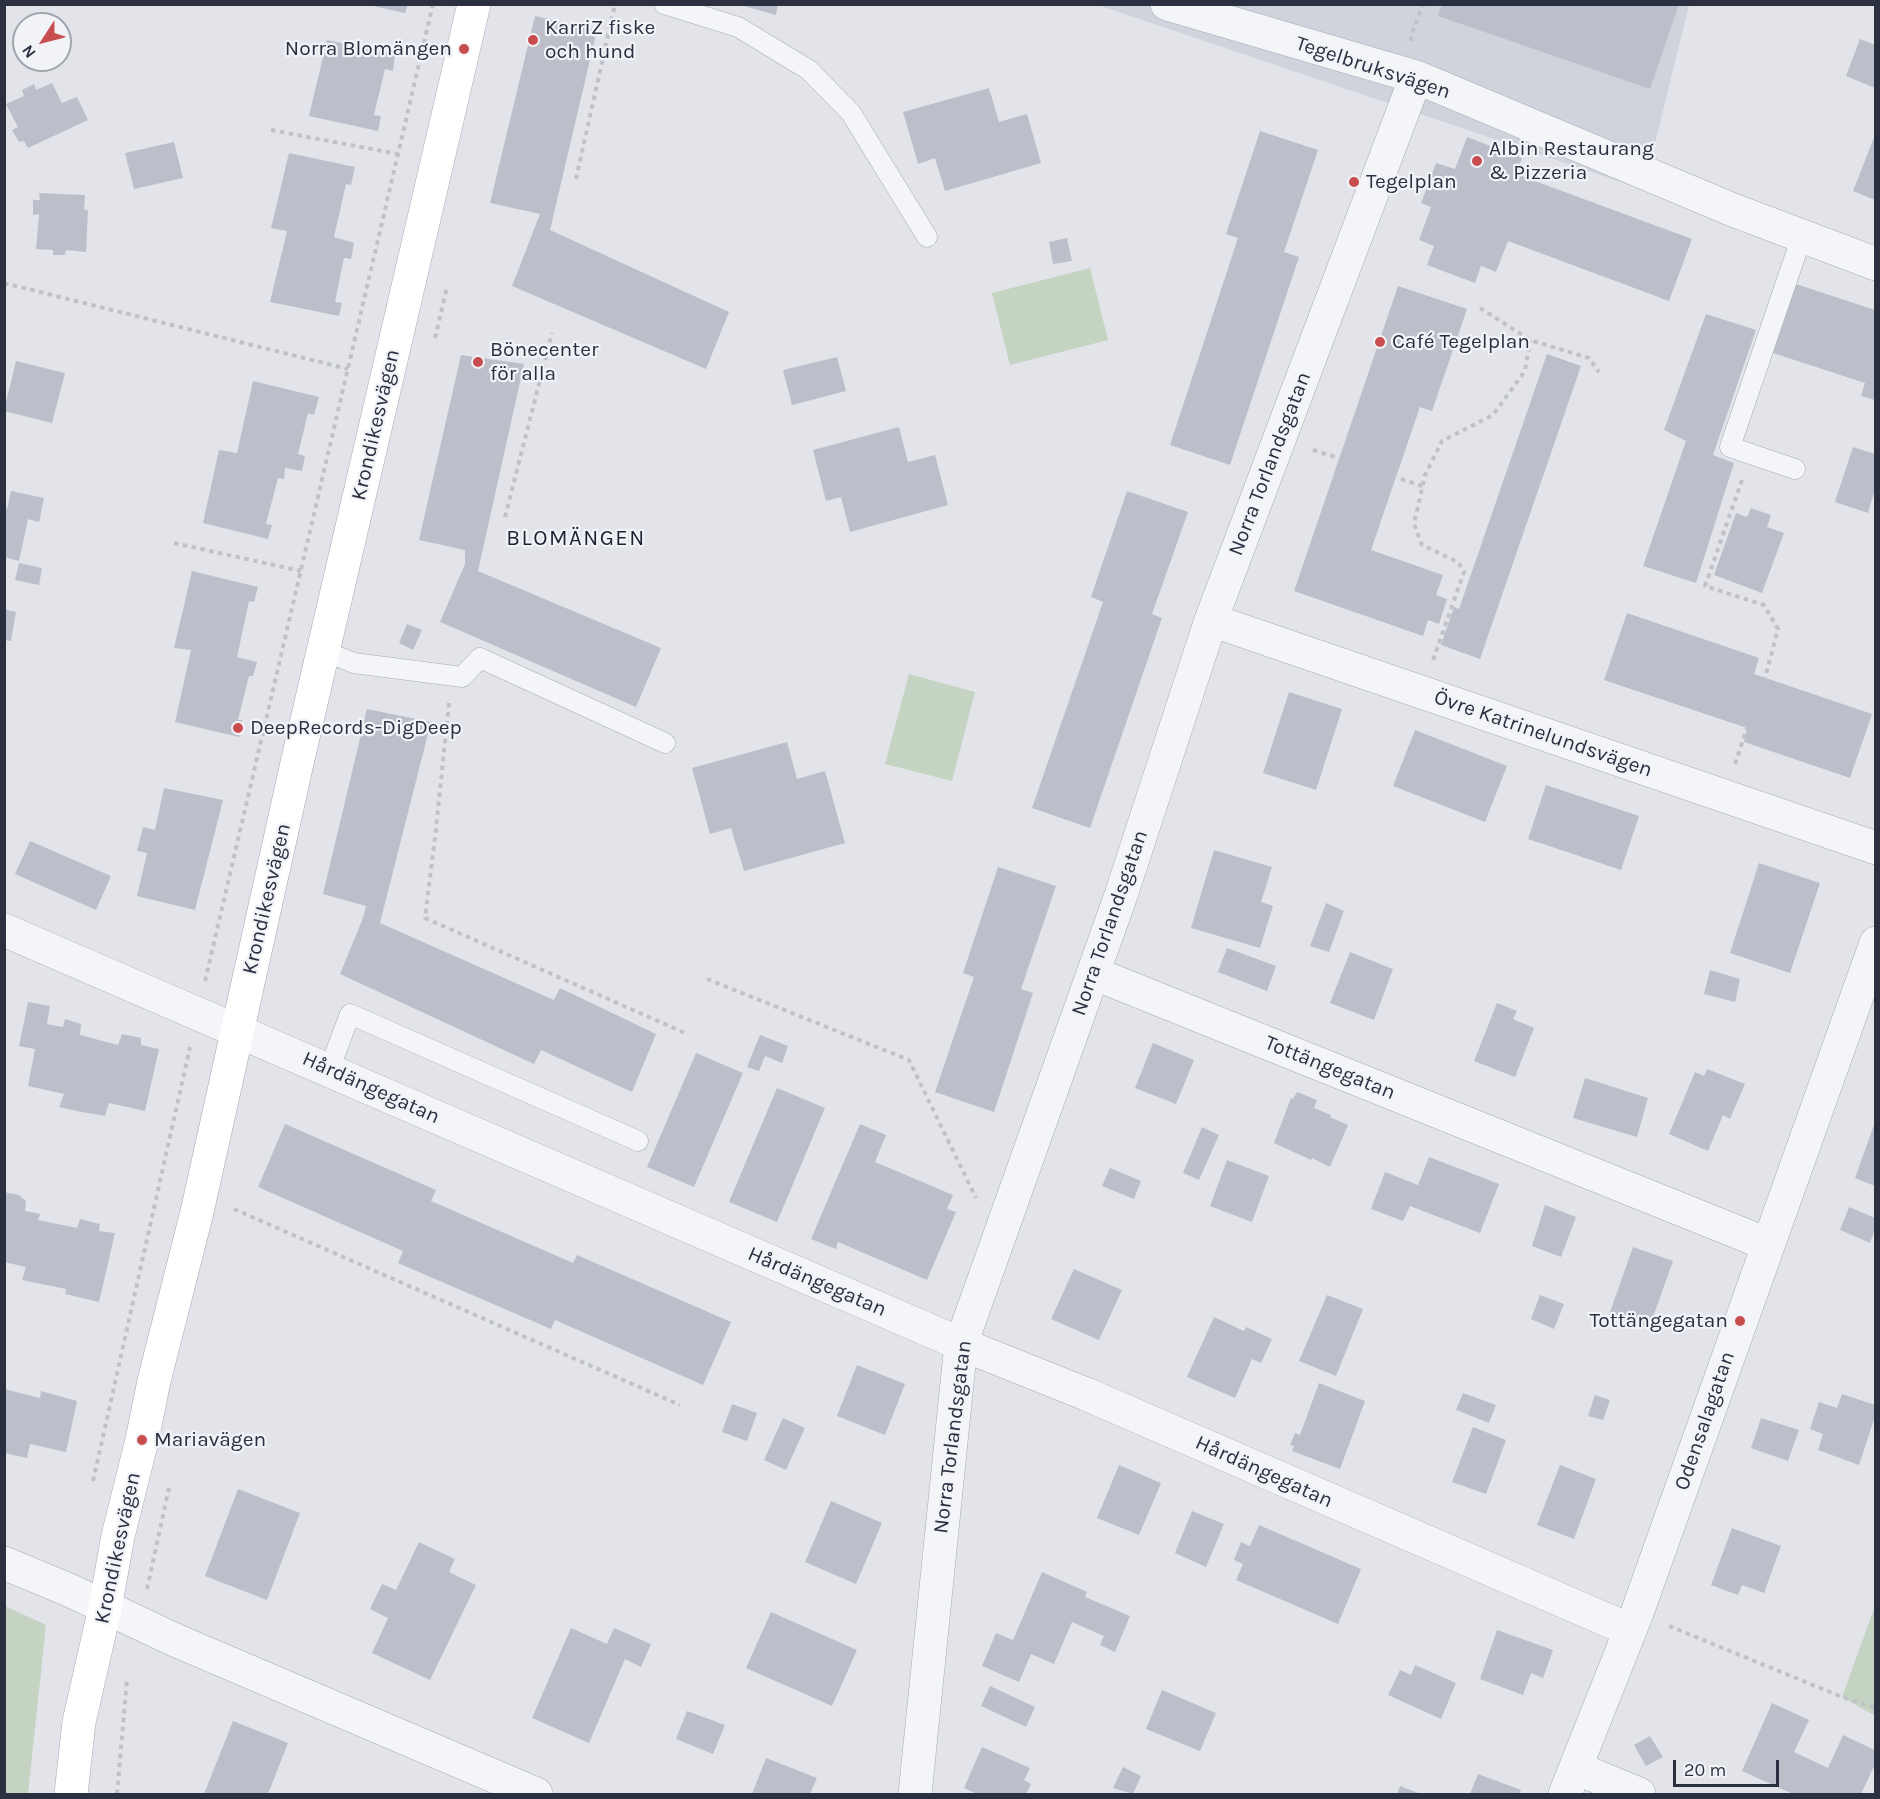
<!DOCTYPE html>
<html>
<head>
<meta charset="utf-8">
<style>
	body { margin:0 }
	#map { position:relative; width:1880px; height:1799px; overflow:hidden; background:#e2e4ea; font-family:Karla,sans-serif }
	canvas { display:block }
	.frame { position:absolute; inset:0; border:6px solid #2b3041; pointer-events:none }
	.north { position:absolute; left:12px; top:12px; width:60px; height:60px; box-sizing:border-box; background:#f1f3f7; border:2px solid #a2a5ae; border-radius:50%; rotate:234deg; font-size:16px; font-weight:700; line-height:24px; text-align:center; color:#2b3041 }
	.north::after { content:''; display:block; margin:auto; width:21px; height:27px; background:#c84d4f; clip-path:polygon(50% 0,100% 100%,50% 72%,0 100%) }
	.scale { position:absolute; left:1673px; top:1760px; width:106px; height:27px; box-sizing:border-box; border:3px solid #2b3041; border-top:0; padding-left:8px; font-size:18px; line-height:21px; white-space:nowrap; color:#2b3041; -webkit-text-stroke:4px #f1f3f7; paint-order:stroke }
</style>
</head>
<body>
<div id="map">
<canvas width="1880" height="1799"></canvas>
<div class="frame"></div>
<div class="north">N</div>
<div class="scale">20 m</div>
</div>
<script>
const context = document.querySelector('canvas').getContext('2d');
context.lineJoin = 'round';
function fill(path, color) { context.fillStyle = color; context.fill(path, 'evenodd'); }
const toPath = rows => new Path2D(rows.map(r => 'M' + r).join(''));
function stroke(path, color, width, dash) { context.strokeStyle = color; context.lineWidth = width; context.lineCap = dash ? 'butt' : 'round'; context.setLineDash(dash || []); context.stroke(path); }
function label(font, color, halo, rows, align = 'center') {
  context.font = font + ' Karla,sans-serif'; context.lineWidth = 4.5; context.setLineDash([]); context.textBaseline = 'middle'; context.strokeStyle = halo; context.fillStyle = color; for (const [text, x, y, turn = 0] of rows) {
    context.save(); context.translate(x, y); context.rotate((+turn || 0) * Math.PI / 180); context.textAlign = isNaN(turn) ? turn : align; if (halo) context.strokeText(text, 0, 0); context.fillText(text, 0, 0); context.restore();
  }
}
const built = toPath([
	[1098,5,1689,5,1651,160,1639,188]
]);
const green = toPath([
	[1090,268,1108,340,1010,365,992,293],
	[909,674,975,692,952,781,885,764],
	[5,1606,46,1625,28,1794,5,1794],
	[1875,1606,1875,1716,1842,1697]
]);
const building = toPath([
	[364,4,408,4,405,13],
	[737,4,778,4,776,15],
	[1442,4,1679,4,1650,89,1438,16],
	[535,16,597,30,550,230,729,312,706,369,512,286,540,214,490,203],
	[1860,39,1875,45,1875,88,1846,76],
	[327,40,395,55,393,71,385,69,374,115,381,116,378,131,309,116],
	[52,83,62,103,77,97,88,120,28,148,24,141,19,142,12,130,18,127,6,104,24,96,22,90,34,84,36,90],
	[989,88,999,122,1027,114,1041,163,945,191,935,158,918,164,903,112],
	[1260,131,1318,150,1284,252,1299,257,1230,465,1170,445,1238,238,1226,234],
	[1875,135,1875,200,1853,191],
	[1467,137,1522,158,1516,174,1692,239,1669,301,1508,241,1496,272,1481,266,1475,283,1427,265,1434,246,1419,240,1431,207,1421,203,1436,163,1455,169],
	[174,142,183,178,134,189,125,153],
	[289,153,355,167,351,185,346,184,334,237,354,243,351,259,344,258,335,302,342,303,339,316,270,302,287,231,271,228],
	[39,193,85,195,84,209,88,211,86,252,66,250,65,255,53,255,53,250,36,249,39,214,33,215,33,200,40,200],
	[1067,238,1072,261,1053,264,1049,242],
	[1796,284,1875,310,1874,327,1875,328,1875,400,1861,396,1865,383,1773,353],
	[1398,286,1467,309,1432,411,1420,407,1371,550,1443,575,1436,595,1447,599,1439,624,1428,620,1423,636,1294,591],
	[1706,314,1756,330,1713,455,1734,463,1696,583,1643,566,1686,441,1664,430],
	[1547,354,1581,366,1480,659,1441,645,1454,607,1459,609],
	[461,355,524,364,478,571,661,648,636,707,440,622,465,564,465,550,419,540],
	[837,357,846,391,792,405,783,370],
	[16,361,65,373,52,423,4,411],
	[253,381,319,397,314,415,308,413,298,454,305,456,302,471,285,468,284,479,278,478,266,524,272,525,268,539,203,523,219,450,237,453],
	[899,427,908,462,935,455,948,505,850,532,841,497,826,501,813,450],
	[1853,447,1875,454,1875,489,1868,513,1835,502],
	[11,491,44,498,39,522,28,519,19,561,4,557,4,509,7,509],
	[1127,491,1188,512,1152,614,1162,618,1090,828,1032,808,1103,602,1091,597],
	[1751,508,1771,515,1767,527,1784,533,1762,593,1714,575,1736,513,1747,517],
	[19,563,42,568,39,585,15,580],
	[192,571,258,587,254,602,249,601,237,657,257,662,253,676,249,676,238,720,242,720,239,737,175,722,191,650,174,648],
	[4,609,16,612,11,641,4,640],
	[1627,613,1759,658,1754,674,1872,714,1850,778,1744,742,1747,728,1604,680],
	[407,624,422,630,413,650,399,643],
	[1289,692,1342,709,1316,790,1263,773],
	[367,709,431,722,380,923,554,1000,560,988,656,1034,632,1092,541,1050,534,1064,340,974,363,918,366,906,323,894],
	[1415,730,1507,766,1485,822,1393,786],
	[787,742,797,779,825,771,845,843,744,871,731,828,710,834,692,768],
	[1546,785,1639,816,1621,870,1528,839],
	[164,788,223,800,195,910,137,896,147,853,137,851,143,827,155,830],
	[30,841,111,876,96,910,15,874],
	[1214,850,1272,867,1261,902,1273,906,1260,948,1191,928],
	[1759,863,1820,883,1790,973,1730,953],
	[998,867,1056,886,1021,989,1033,993,994,1112,935,1092,974,977,963,973],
	[1326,903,1344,911,1329,952,1310,946],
	[1227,948,1276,966,1267,991,1218,972],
	[1350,952,1393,969,1374,1020,1330,1003],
	[1710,970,1740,979,1735,1002,1704,994],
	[28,1002,50,1006,47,1024,63,1027,65,1019,81,1024,80,1035,118,1045,122,1034,141,1038,141,1045,159,1049,145,1111,109,1103,105,1116,82,1112,59,1107,64,1094,28,1086,35,1049,19,1046],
	[1497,1003,1517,1011,1513,1019,1534,1028,1515,1077,1474,1061],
	[760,1035,788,1046,782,1063,765,1056,759,1071,747,1067],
	[1153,1043,1194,1060,1176,1104,1135,1088],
	[696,1053,743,1073,694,1187,647,1167],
	[1707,1069,1745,1084,1730,1119,1723,1115,1708,1151,1669,1134,1695,1072,1704,1076],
	[1585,1078,1648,1098,1637,1137,1573,1118],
	[777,1088,825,1108,777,1222,729,1202],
	[1297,1092,1317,1100,1314,1108,1331,1115,1330,1117,1348,1125,1330,1167,1312,1158,1311,1160,1274,1143,1291,1098,1293,1099],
	[1875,1122,1875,1186,1855,1178],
	[285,1124,436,1190,431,1201,573,1263,577,1255,731,1322,703,1385,555,1320,551,1329,398,1263,403,1251,258,1187],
	[860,1124,886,1135,875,1162,953,1195,947,1209,956,1212,927,1280,838,1242,836,1249,811,1239],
	[1202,1127,1219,1135,1199,1180,1183,1173],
	[1429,1157,1499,1184,1480,1233,1410,1206,1403,1221,1371,1209,1385,1172,1418,1185],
	[1227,1160,1269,1176,1252,1222,1210,1206],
	[1110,1168,1141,1181,1134,1199,1102,1186],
	[4,1192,19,1195,26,1201,25,1211,40,1214,38,1220,77,1228,80,1219,100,1224,99,1231,115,1233,99,1302,65,1294,66,1289,22,1280,26,1267,4,1262],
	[1545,1205,1576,1217,1561,1257,1532,1246],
	[1849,1207,1875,1218,1875,1229,1870,1243,1840,1230],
	[1633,1247,1673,1261,1649,1328,1609,1315],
	[1074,1269,1122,1290,1099,1340,1051,1319],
	[1327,1295,1363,1309,1336,1376,1299,1361],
	[1540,1295,1564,1304,1554,1329,1531,1319],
	[1214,1317,1244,1331,1246,1327,1272,1339,1261,1363,1252,1359,1235,1398,1187,1377],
	[857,1365,905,1384,885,1435,837,1416],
	[1319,1383,1365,1401,1340,1469,1292,1451,1294,1446,1290,1445,1295,1433,1300,1435],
	[4,1389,40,1398,41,1391,77,1401,66,1452,30,1444,27,1458,4,1453],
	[1463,1393,1496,1405,1489,1423,1456,1410],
	[1842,1394,1875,1405,1875,1416,1859,1465,1818,1450,1823,1434,1810,1429,1819,1402,1837,1408],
	[1595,1395,1610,1400,1603,1420,1588,1416],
	[732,1404,757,1413,747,1441,722,1432],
	[783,1418,805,1428,786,1470,764,1460],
	[1761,1418,1799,1430,1788,1461,1751,1448],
	[1473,1427,1506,1440,1486,1494,1452,1482],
	[1119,1465,1161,1483,1139,1535,1097,1518],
	[1560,1465,1596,1479,1574,1539,1537,1525],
	[238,1489,300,1513,267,1600,205,1576],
	[831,1501,882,1523,856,1584,805,1562],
	[1192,1511,1224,1524,1206,1567,1175,1553],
	[1259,1525,1361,1569,1338,1624,1236,1580,1243,1564,1234,1560,1241,1542,1250,1546],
	[1732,1528,1781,1546,1764,1593,1742,1585,1738,1595,1711,1585],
	[419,1542,455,1559,449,1572,476,1585,430,1680,372,1653,388,1618,370,1609,382,1584,396,1590],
	[1042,1572,1087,1592,1085,1597,1130,1616,1115,1652,1100,1645,1104,1636,1072,1622,1054,1664,1031,1654,1019,1682,982,1666,996,1633,1013,1640],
	[771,1612,857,1650,832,1706,746,1668],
	[571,1628,607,1644,614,1628,651,1644,641,1667,625,1659,589,1743,532,1718],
	[1497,1630,1553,1650,1543,1678,1531,1673,1523,1695,1480,1679],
	[1415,1665,1456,1683,1441,1719,1388,1695,1400,1670,1411,1675],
	[990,1686,1035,1707,1026,1727,981,1706],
	[1162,1690,1216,1713,1200,1751,1146,1729],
	[1772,1703,1809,1720,1794,1752,1828,1768,1843,1735,1875,1750,1875,1764,1861,1794,1793,1794,1742,1771],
	[687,1711,725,1725,713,1754,676,1739],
	[233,1721,288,1743,268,1794,204,1794],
	[1650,1736,1663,1757,1646,1766,1634,1745],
	[982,1747,1030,1768,1024,1780,1031,1784,1026,1794,977,1794,964,1788],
	[766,1758,817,1778,810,1794,752,1794],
	[1123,1767,1141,1776,1133,1794,1113,1788],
	[1478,1774,1521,1790,1519,1794,1470,1794],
	[1400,1786,1421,1794,1397,1794]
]);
const path = toPath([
	[1411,41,1411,36,1423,4],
	[271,130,398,154],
	[576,179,615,4],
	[4,283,348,369],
	[1480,308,1530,340,1589,358,1599,372],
	[435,338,447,287],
	[1313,450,1335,457],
	[1401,479,1422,486],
	[1742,480,1705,586,1764,605,1778,629,1765,678],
	[505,517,552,333],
	[174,543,301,571],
	[1433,660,1464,572,1458,562,1422,545,1414,524,1425,475,1442,441,1493,415,1525,371,1530,340],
	[449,703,436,829,425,918,685,1033],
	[1735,764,1747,728],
	[707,979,909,1060,976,1198],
	[205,981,433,4],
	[234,1209,680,1405],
	[93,1481,190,1047],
	[147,1589,169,1488],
	[1669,1626,1842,1697,1876,1708],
	[117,1794,127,1679]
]);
const lane = toPath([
	[664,4,738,27,809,70,851,113,927,237],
	[1795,469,1730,447,1802,236],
	[324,651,354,663,462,677,480,658,665,743],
	[329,1070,350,1014,638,1141]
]);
const street = toPath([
	[1167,4,1416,77,1733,210,1876,264],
	[1211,620,1876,848],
	[4,930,961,1344,1086,1394,1630,1630],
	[1093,973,1767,1244],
	[4,1563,69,1590,175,1640,536,1794],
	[1576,1768,1639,1794],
	[915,1794,961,1344,1121,895,1211,620,1416,77],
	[1565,1794,1637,1613,1876,943]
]);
const secondary = toPath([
	[71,1794,79,1722,105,1608,118,1536,142,1440,154,1381,197,1212,297,763,474,4]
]);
const markers = [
	[533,40,6,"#c84d4f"],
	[464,49,6,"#c84d4f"],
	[1477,161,6,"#c84d4f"],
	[1354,182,6,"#c84d4f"],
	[1380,342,6,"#c84d4f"],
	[478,362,6,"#c84d4f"],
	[238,728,6,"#c84d4f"],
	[1740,1321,6,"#c84d4f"],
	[142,1440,6,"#c84d4f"]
];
const poiNames = [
	["KarriZ fiske",545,28],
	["och hund",545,52],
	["Norra Blomängen",452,49,"right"],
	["Albin Restaurang",1489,149],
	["& Pizzeria",1489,173],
	["Tegelplan",1366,182],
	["Café Tegelplan",1392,342],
	["Bönecenter",490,350],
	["för alla",490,374],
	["DeepRecords-DigDeep",250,728],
	["Tottängegatan",1728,1321,"right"],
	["Mariavägen",154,1440]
];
const streetNames = [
	["Tegelbruksvägen",1373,68,18],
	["Krondikesvägen",376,425,-77],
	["Norra Torlandsgatan",1270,464,-69],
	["Övre Katrinelundsvägen",1543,734,19],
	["Krondikesvägen",267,899,-77],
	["Norra Torlandsgatan",1110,923,-71],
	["Tottängegatan",1330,1068,22],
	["Hårdängegatan",371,1088,24],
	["Hårdängegatan",817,1282,23],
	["Odensalagatan",1705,1421,-71],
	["Norra Torlandsgatan",953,1437,-83],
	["Hårdängegatan",1264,1472,24],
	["Krondikesvägen",118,1548,-78]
];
const neighbourhoodNames = [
	["BLOMÄNGEN",576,539]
];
fill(built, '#d0d3db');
fill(green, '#c5d3c3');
fill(building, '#bcbfc9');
stroke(lane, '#a7aab4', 21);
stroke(street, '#a7aab4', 34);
stroke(secondary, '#a7aab4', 34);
stroke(path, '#c0c2c8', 4, [4.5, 4.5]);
stroke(lane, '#f4f5f8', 20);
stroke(street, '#f4f5f8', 33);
stroke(secondary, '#fff', 33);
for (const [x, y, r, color] of markers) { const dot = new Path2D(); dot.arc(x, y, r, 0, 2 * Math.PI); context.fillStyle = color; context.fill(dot); stroke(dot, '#f1f3f7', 2); }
label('21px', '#2b3041', '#f1f3f7', poiNames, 'left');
label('21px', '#2b3041', '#f1f3f7', streetNames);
context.letterSpacing = '1.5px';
label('22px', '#1d2132', '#f1f3f7', neighbourhoodNames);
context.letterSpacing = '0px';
</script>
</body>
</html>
